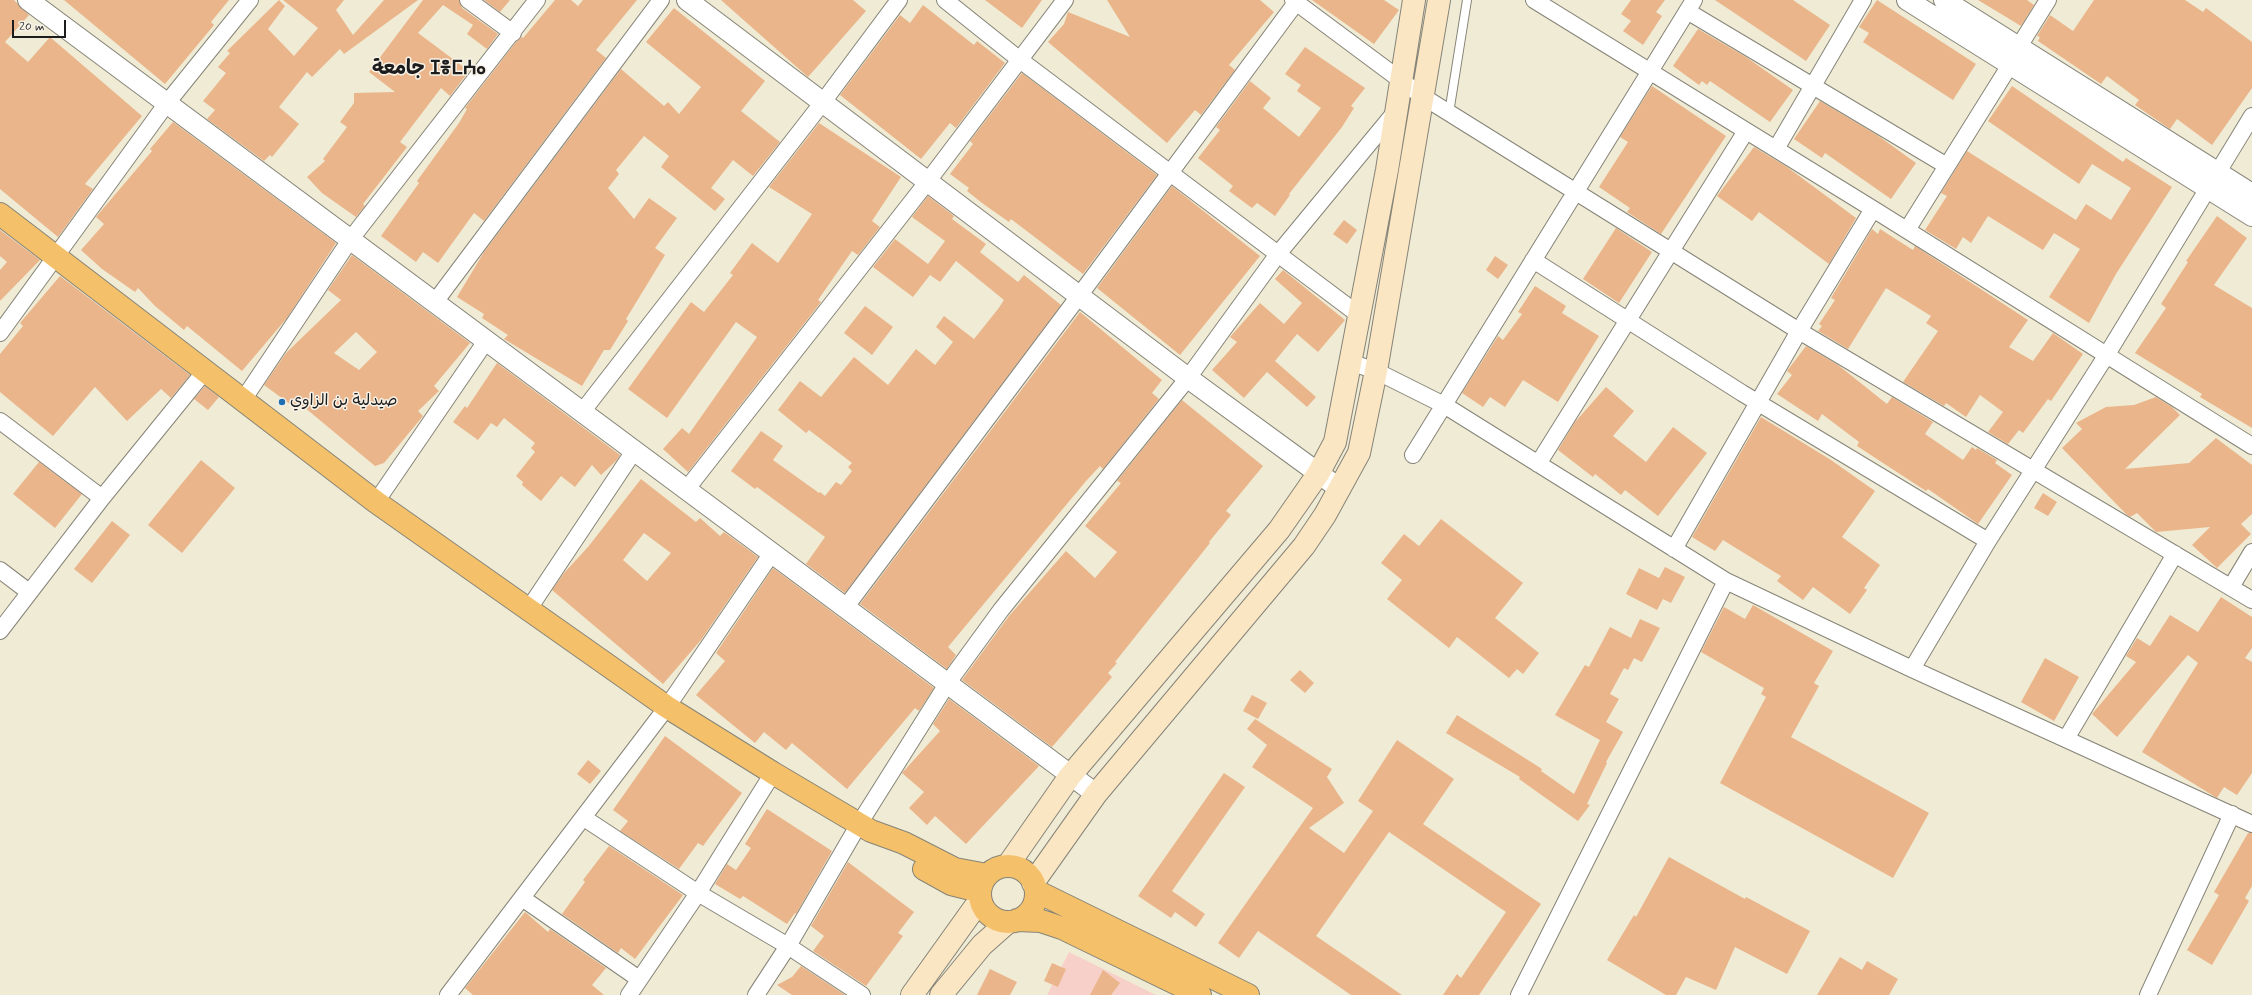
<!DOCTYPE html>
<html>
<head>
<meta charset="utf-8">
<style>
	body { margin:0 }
	#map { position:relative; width:2252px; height:995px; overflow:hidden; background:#f0ebd5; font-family:Mynerve,sans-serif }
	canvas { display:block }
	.scale { position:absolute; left:12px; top:20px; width:54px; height:18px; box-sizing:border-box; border:2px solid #1c1c1c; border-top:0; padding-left:5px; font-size:12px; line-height:14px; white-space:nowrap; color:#1c1c1c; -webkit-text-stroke:3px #f7f3e8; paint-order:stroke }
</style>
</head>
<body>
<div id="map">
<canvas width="2252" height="995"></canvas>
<div class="scale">20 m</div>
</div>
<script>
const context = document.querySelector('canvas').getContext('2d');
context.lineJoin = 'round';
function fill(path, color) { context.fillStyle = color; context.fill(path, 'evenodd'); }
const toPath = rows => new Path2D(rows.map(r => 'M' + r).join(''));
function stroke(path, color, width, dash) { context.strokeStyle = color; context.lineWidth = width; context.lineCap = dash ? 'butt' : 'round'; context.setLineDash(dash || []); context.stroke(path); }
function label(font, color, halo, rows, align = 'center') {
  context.font = font + ' Mynerve,"Playpen Sans Arabic","Noto Sans Tifinagh",sans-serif'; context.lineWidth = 3; context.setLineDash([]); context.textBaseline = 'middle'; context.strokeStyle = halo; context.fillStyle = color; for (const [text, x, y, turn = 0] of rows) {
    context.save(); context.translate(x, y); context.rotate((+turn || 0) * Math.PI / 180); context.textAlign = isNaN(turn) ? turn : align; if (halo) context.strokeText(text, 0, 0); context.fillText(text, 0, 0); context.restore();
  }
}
const built = toPath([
	[1069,952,1156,995,1047,995]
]);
const building = toPath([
	[0,0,14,0,29,15,5,42,28,62,50,37,142,116,85,184,93,189,58,237,0,189],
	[64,0,229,0,211,22,214,25,165,84],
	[279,0,285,6,268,29,294,56,318,28,283,0,344,0,336,10,353,35,384,0,418,0,344,54,340,49,344,45,312,77,307,72,279,107,299,124,272,157,270,155,264,161,207,119,215,110,203,101,226,73,218,67,230,53,227,51],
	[423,0,459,0,462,8,498,34,487,49,467,34,473,25,443,5,418,33,469,71,450,96,441,88,400,142,407,147,363,204,365,206,356,217,322,193,307,177,325,161,323,159,347,127,340,122,354,103,354,93,395,92,369,72],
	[484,0,510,0,500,12],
	[555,0,571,0,578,6,583,0,637,0,596,50,606,58,484,221,474,213,438,263,423,252,416,262,381,236,419,183,417,181,459,123,467,109,465,108,516,42,522,37,523,38],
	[721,0,853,0,866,11,808,77],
	[985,0,1042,0,1022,28],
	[1107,0,1260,0,1274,12,1229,65,1235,70,1201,115,1195,110,1167,143,1048,42,1064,24,1068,12,1130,37],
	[1312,0,1384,0,1399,10,1374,44],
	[1631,0,1665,0,1656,12,1662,16,1643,45,1623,31,1631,21,1621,14],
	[1715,0,1793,0,1830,25,1806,61],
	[1877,0,1976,64,1953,100,1863,42,1869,33,1859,27],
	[1978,0,2027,0,2034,5,2021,26],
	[2094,0,2185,0,2203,12,2206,8,2252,42,2252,88,2212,145,2177,119,2170,129,2135,105,2139,100,2107,76,2101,84,2038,41,2040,37,2037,36,2050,15,2073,31],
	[923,5,974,45,977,41,1005,63,956,128,950,123,921,159,840,95,900,15,910,23],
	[674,8,765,81,741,111,780,142,753,176,733,160,711,188,725,199,715,211,661,167,669,156,644,136,616,170,619,174,608,188,634,219,649,198,677,218,655,248,665,255,626,319,628,321,610,350,604,350,582,386,504,339,508,335,482,318,484,314,457,297,484,252,621,69,664,106,668,102,679,114,701,87,646,42],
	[1698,29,1746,57,1793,90,1770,122,1710,81,1707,85,1702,81,1699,85,1673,66],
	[1305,47,1365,88,1351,106,1354,108,1342,127,1289,194,1290,195,1275,216,1257,203,1252,208,1229,191,1233,186,1198,158,1220,130,1216,127,1250,81,1271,98,1263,108,1299,137,1321,108,1297,91,1301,85,1285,74],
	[1022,73,1157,175,1083,274,1011,219,1009,222,982,203,967,191,969,188,950,174,973,144,970,141],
	[1652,86,1726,136,1661,234,1627,212,1630,208,1599,187,1628,142,1620,137],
	[2012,86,2123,162,2126,158,2172,187,2116,274,2089,323,2049,297,2080,249,2054,233,2043,250,1988,216,1971,243,1963,237,1956,249,1925,230,1947,196,1941,193,1967,151,2076,220,2086,204,2111,220,2131,188,2092,164,2079,184,1988,121],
	[1820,101,1877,135,1916,163,1891,199,1825,153,1822,158,1794,139],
	[173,122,336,243,287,318,242,371,187,326,184,330,155,306,138,288,135,292,102,269,81,250,104,224,96,217,152,151,150,149],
	[819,123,901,177,872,221,880,227,858,255,852,251,818,300,821,302,688,472,663,449,682,428,689,434,757,337,736,322,667,418,628,389,691,302,704,312,733,275,730,273,752,243,778,263,812,214,769,187],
	[1754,147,1787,167,1856,218,1829,264,1759,212,1752,221,1717,196],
	[1172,186,1260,256,1180,355,1097,288],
	[928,196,954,216,952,219,986,244,980,252,1018,282,1024,275,1061,305,845,593,806,564,825,537,757,487,755,489,731,471,761,431,783,446,773,460,819,493,820,492,825,496,836,482,841,485,852,471,848,467,852,463,809,430,806,433,778,410,800,381,821,397,854,357,888,385,916,349,935,365,953,342,936,327,944,316,974,339,998,309,1004,300,956,261,940,282,930,275,913,297,873,267,895,239,928,264,945,241,912,217],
	[2217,216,2247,238,2214,285,2252,308,2252,428,2200,397,2202,394,2135,353,2166,308,2161,304,2188,262,2186,261],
	[1344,220,1357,230,1347,244,1333,234],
	[1616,228,1652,252,1619,303,1583,279],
	[1872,229,1878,234,1880,229,1913,250,1915,246,2028,320,2009,347,2033,361,2053,333,2083,354,2051,401,2048,399,2023,433,2019,430,2008,444,1988,432,2003,412,1980,395,1966,417,1946,403,1944,406,1903,382,1938,331,1926,323,1931,316,1886,288,1848,349,1818,331,1822,326,1819,324,1835,300,1831,298],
	[0,230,40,260,0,301,0,270,7,262,0,256],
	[352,255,470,343,434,386,439,391,418,411,423,416,384,463,375,466,298,402,294,407,264,385,286,353,341,300,328,290],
	[356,332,377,352,359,370,334,353],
	[1495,256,1508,265,1498,279,1486,270],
	[1283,270,1345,320,1318,352,1297,334,1275,361,1316,397,1307,407,1267,372,1244,398,1212,370,1237,342,1230,337,1260,303,1284,324,1302,303,1275,279],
	[60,276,190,375,171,398,161,389,127,421,95,387,53,436,0,392,0,354,23,326,20,323],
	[1535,286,1566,306,1562,313,1599,336,1558,402,1523,380,1505,407,1490,397,1483,407,1462,393,1498,336,1503,340,1522,314,1518,312],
	[865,306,893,327,872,355,844,333],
	[1080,312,1162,380,1152,393,1159,399,1103,469,1100,466,1086,481,948,647,956,655,947,669,860,604],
	[1806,346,1838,365,1887,404,1892,397,1933,422,1925,434,1963,460,1972,447,1976,450,1977,448,1997,460,1995,463,2012,475,1978,524,1928,489,1926,491,1857,446,1859,442,1822,414,1818,421,1777,394,1792,375,1787,371],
	[497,363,620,455,617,460,601,475,592,465,575,487,561,476,541,501,522,485,523,482,516,476,535,452,531,448,535,443,504,418,497,427,491,423,478,440,453,422,465,406,467,408],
	[205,386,219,397,208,410,194,399],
	[1606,387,1634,411,1613,436,1646,462,1673,427,1707,453,1658,516,1625,490,1621,495,1595,474,1593,477,1558,450,1575,422],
	[2156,397,2172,407,2180,415,2125,469,2189,463,2216,438,2252,465,2252,514,2241,524,2251,534,2217,568,2192,545,2210,527,2156,532,2137,513,2130,517,2126,514,2062,448,2082,429,2076,423,2106,407,2134,405],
	[1182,400,1263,466,1226,511,1231,515,1209,542,1210,543,1115,662,1117,663,1108,673,1112,677,1052,747,962,680,1009,616,1066,551,1095,578,1117,552,1085,526,1121,483,1117,481],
	[1761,417,1831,460,1875,491,1842,537,1880,565,1864,588,1867,590,1850,614,1813,587,1803,600,1777,581,1781,576,1723,540,1715,551,1692,537],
	[201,460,235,488,182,553,148,525],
	[39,462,82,494,55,528,13,494],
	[641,479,696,522,700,518,720,536,724,532,758,557,701,640,663,684,552,590,564,573,588,547],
	[644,533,671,553,647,581,623,560],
	[2043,493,2057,502,2048,516,2034,508],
	[1441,519,1523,583,1495,618,1539,653,1523,674,1517,669,1509,678,1457,637,1449,648,1387,599,1402,580,1381,563,1404,534,1419,546],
	[112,521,130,535,92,583,74,569],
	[1665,567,1685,577,1671,603,1663,599,1657,610,1626,594,1639,568,1659,578],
	[773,568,934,688,919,711,915,708,847,789,792,743,786,750,764,732,755,743,696,695,725,661,716,653],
	[2221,597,2252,617,2252,648,2245,658,2252,662,2252,773,2237,795,2224,787,2217,798,2142,752,2198,663,2188,655,2117,737,2092,714,2136,662,2126,656,2137,638,2150,646,2170,615,2198,632],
	[1753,605,1833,651,1814,683,1819,686,1791,737,1929,813,1893,878,1720,783,1766,697,1761,694,1764,688,1701,652,1724,607,1745,619],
	[1640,619,1660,628,1642,662,1634,658,1628,670,1624,668,1610,694,1619,699,1606,722,1623,732,1606,762,1607,763,1587,804,1590,805,1578,821,1519,779,1520,777,1446,733,1457,715,1542,769,1541,771,1574,794,1600,740,1555,715,1585,665,1589,667,1610,627,1631,638],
	[2045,658,2079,677,2054,721,2021,702],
	[1300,670,1314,683,1305,693,1290,680],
	[1252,695,1267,703,1258,719,1243,711],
	[949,699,1039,766,966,844,935,816,927,825,909,808,924,792,902,773,940,731,933,724],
	[1255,719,1332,769,1327,777,1344,803,1309,828,1344,853,1373,811,1358,801,1397,740,1454,779,1423,824,1541,904,1479,995,1443,995,1457,974,1461,978,1506,912,1389,832,1316,936,1402,995,1351,995,1258,931,1239,958,1218,943,1313,808,1252,767,1267,745,1247,729],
	[665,736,742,793,703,846,698,843,679,869,620,831,628,821,613,810],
	[588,760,601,771,590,784,577,774],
	[1224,773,1245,787,1172,891,1205,914,1196,927,1175,912,1171,918,1138,896],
	[767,809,832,851,796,914,795,913,787,924,743,896,740,899,715,884,727,864,736,870,751,848,745,844],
	[2248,833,2252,833,2252,886,2245,898,2249,901,2212,965,2187,950,2219,895,2214,892],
	[609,846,683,895,635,959,621,948,618,953,562,914,585,882,583,880],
	[1669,857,1745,899,1746,897,1810,931,1787,974,1735,947,1716,990,1686,977,1676,995,1666,995,1607,960,1634,915,1636,917],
	[848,862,914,912,898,933,903,936,866,986,813,951,824,936,811,926],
	[525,912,548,932,550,929,606,968,592,985,604,995,473,995,465,988],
	[1840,957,1862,970,1867,961,1898,979,1889,995,1817,995],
	[1052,963,1066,969,1058,987,1044,981],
	[801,966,845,995,792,995,777,985,792,977],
	[990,969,1017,982,1010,995,977,995],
	[1103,970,1120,983,1111,995,1090,995]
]);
const service = toPath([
	[1449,113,1467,0]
]);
const minor = toPath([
	[468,0,513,33],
	[945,0,1020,60,1359,315],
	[1293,0,1422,96,1799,331,2252,600],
	[1534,0,1873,209,2252,446],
	[1687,11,1947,166],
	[1776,149,1863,0],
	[1907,230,2010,65,2018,48,2048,0],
	[1533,260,1742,393,1988,541],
	[435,302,661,0],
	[0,333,167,103,250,0],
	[1350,362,1376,371,1444,405,1726,581,1912,669,2252,824],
	[243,400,350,240,537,0],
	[582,412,823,102,899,0],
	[0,421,102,498],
	[1413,455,1694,0],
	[1538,464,1746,131],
	[686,490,928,181,1065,0],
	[376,502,486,341],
	[1674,549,1799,331,1873,209],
	[0,570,29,592],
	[2231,587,2252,552],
	[845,608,1079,296,1298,0],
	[528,610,634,451],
	[0,631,102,498,205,371],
	[1912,669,1988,541,2106,356,2252,116],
	[2066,739,2175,554],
	[584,818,698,893,788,946,862,995],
	[522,898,639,979],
	[448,995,667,707,772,553],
	[629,995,698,893,773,773],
	[756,995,788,946,859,824,947,684,1001,610,1188,378,1278,254,1396,111],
	[1519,995,1726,581],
	[2148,995,2232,814]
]);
const tertiary = toPath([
	[28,0,1096,794],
	[687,0,1188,378,1340,489],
	[1907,0,2252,216],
	[1944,0,2252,194]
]);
const secondary = toPath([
	[1008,865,1070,776,1279,530,1318,474,1335,442,1387,170,1414,0],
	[1033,883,1096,794,1304,546,1325,515,1359,453,1376,371,1439,0],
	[912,995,980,900],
	[941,995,982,945,1008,922]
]);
const primary = toPath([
	[0,214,376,502,667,707,773,773,871,831,904,843,955,869,987,875],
	'980 894a28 28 0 1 1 56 0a28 28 0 1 1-56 0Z',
	[924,869,951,884,979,891],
	[1036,891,1248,995],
	[1017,920,1041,921,1062,928,1200,995]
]);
const markers = [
	[282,402,4,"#1f6fb2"]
];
const poiNames = [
	["صيدلية بن الزاوي",290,402]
];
const districtNames = [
	["جامعة ⵊⴻⵎⵄⴰ",429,70]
];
fill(built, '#f7d1c9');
fill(building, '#eab58a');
stroke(service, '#868478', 10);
stroke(minor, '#868478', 18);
stroke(tertiary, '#868478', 22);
stroke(secondary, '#868478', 24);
stroke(primary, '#868478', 24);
stroke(service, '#fff', 8);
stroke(minor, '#fff', 16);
stroke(tertiary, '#fff', 20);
stroke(secondary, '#fbe6c3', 22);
stroke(primary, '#f4c16a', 22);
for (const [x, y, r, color] of markers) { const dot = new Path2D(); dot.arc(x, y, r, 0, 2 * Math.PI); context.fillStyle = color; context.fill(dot); stroke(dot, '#f7f3e8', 1.5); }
label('16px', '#1c1c1c', '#f7f3e8', poiNames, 'left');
label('bold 20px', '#1c1c1c', '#f7f3e8', districtNames);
</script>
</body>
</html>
